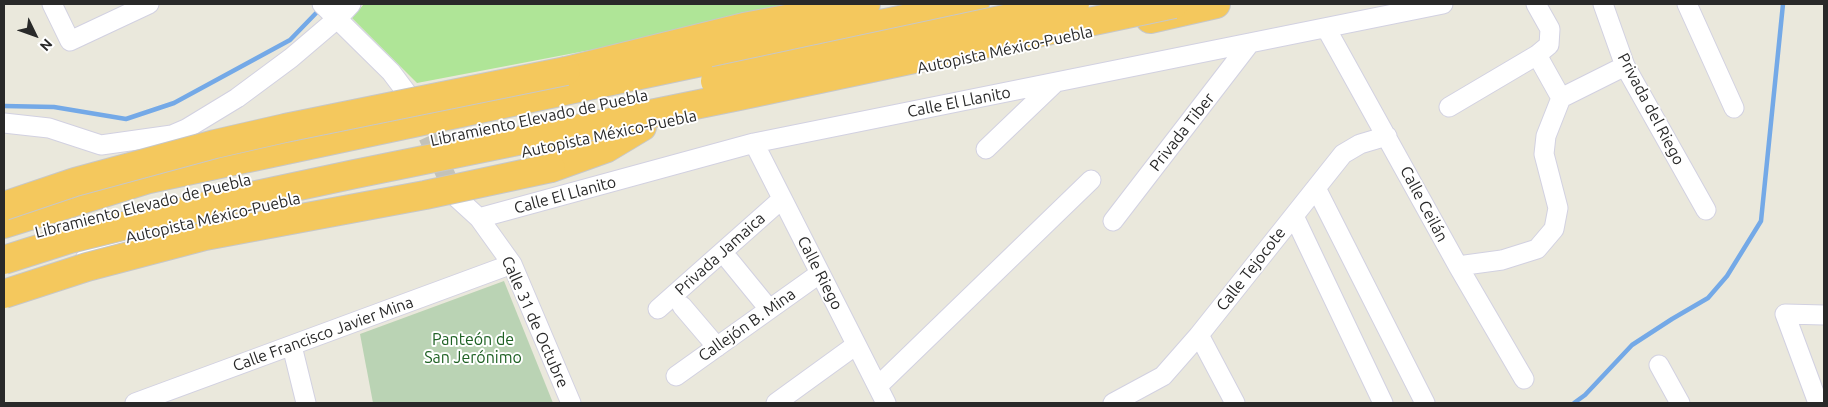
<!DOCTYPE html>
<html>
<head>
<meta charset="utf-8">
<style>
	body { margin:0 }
	#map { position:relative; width:1828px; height:407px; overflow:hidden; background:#eae8dc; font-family:Ubuntu,sans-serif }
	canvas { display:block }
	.frame { position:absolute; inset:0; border:5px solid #292929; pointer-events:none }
	.north { position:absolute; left:10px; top:10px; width:50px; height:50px; -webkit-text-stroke:4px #fff; paint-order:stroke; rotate:132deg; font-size:14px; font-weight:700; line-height:20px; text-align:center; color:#292929 }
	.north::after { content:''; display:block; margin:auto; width:18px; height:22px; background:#292929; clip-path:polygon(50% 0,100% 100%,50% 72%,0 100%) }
</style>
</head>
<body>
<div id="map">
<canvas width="1828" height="407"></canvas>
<div class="frame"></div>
<div class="north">N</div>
</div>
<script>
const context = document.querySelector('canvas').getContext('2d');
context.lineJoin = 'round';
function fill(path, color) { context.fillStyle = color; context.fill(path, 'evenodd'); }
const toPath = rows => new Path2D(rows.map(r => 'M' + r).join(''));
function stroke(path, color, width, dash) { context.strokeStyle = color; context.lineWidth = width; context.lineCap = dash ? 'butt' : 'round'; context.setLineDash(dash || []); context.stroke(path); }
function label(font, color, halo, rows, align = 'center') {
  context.font = font + ' Ubuntu,sans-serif'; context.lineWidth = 4; context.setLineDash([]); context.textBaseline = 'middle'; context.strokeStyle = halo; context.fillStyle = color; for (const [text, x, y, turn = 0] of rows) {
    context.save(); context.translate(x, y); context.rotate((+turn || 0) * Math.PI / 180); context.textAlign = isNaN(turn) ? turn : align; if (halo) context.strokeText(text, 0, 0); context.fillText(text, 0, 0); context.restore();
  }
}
const cemetery = toPath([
	[504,281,553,403,373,403,360,334]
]);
const pitch = toPath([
	[364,4,832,4,417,83,352,18]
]);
const stream = toPath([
	[4,106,54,107,126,119,174,103,290,40,320,9],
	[1574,403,1585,395,1632,345,1672,319,1708,298,1727,276,1761,221,1783,4]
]);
const minorTunnel = toPath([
	[416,111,456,197]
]);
const minor = toPath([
	[52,4,70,41,149,4],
	[322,4,391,72,409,96],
	[1603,4,1625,66,1706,210],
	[1687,4,1734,108],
	[1326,28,1458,266,1524,379],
	[1537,55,1561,98],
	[1449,107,1537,55,1549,45,1550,29,1536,4],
	[4,123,49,128,101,145,172,135,186,129,237,98,291,58,338,18,351,4],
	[754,143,886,403],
	[986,149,1055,83],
	[1316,188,1425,403],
	[456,197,479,218,512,264,571,403],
	[1294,216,1383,403],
	[479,218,754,143,1443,4],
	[1113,221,1250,43],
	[85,259,127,238],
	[729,260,769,309],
	[1458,266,1502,260,1537,249,1554,229,1558,208,1544,154,1546,136,1561,98,1625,66],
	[682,306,717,347],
	[658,309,782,199],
	[1199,335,1235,403],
	[292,346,306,403],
	[1659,365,1680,403],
	[676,376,819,274],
	[878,386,1091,180],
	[135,403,512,264],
	[776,403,856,345],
	[1113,403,1163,376,1199,335,1343,154,1360,144,1387,136],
	[1818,403,1785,314,1824,315]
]);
const highway = toPath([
	[1150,19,1216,4],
	[566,71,744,27,866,4],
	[551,168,607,148,642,127],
	[4,224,149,179,975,4]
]);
const highwayBridge = toPath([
	[715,81,1075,4],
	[4,206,75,182,215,144,285,128,566,71],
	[4,260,70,239,205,206,355,174,744,95,1174,4],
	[4,294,87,267,205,236,425,195,551,168]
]);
const streetNames = [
	["Autopista México-Puebla",1005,50,-12],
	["Calle El Llanito",959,102,-11],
	["Privada del Riego",1651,109,62],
	["Libramiento Elevado de Puebla",539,118,-12],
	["Privada Tiber",1182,132,-52],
	["Autopista México-Puebla",609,134,-12],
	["Calle El Llanito",565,195,-15],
	["Calle Ceilán",1424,204,62],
	["Libramiento Elevado de Puebla",143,206,-14],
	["Autopista México-Puebla",213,218,-13],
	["Privada Jamaica",720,254,-42],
	["Calle Tejocote",1251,269,-52],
	["Calle Riego",820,273,63],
	["Calle 31 de Octubre",535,322,66],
	["Callejón B. Mina",747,325,-35],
	["Calle Francisco Javier Mina",323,334,-20]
];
const parkNames = [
	["Panteón de",473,340],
	["San Jerónimo",473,358]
];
fill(cemetery, '#bad3b4');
fill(pitch, '#afe597');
stroke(stream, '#74a9e7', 4.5);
stroke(minorTunnel, '#c3c2b8', 19, [19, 9]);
stroke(minor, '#d2d1e1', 21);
stroke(highway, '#c7c7c7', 30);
stroke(minor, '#fff', 19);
stroke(highway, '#f4c85d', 28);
stroke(highwayBridge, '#c7c7c7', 30, []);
stroke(highwayBridge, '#f4c85d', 28);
label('16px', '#292929', '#fff', streetNames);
label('16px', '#1e6123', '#fff', parkNames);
</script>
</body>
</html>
